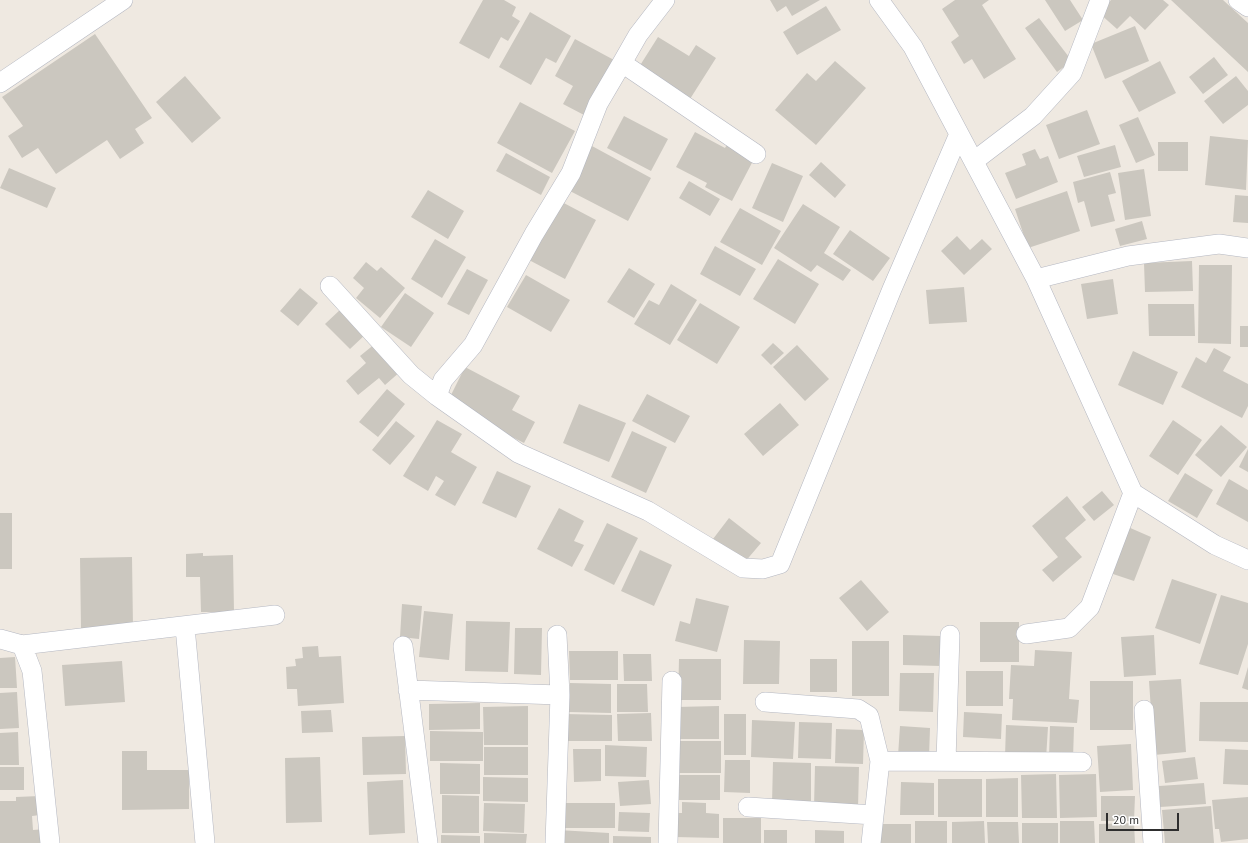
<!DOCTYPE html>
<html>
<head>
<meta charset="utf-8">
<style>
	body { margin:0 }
	#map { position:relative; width:1248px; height:843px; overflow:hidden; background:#efe9e1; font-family:"PT Sans",sans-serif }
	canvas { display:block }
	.scale { position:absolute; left:1106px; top:813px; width:73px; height:18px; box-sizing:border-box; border:2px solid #2e2e2e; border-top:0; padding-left:5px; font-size:12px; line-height:14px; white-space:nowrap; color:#2e2e2e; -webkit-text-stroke:3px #fff; paint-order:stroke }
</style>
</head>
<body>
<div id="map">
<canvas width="1248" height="843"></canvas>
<div class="scale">20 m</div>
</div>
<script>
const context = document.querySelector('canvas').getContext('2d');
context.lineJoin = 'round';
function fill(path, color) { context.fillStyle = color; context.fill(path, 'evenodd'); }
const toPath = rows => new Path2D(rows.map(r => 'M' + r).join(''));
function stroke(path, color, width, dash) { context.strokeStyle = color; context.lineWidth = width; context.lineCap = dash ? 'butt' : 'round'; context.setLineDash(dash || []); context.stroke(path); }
const building = toPath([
	[483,0,504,0,516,7,512,16,520,21,508,41,501,37,489,59,459,43],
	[770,0,820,0,792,16,786,6,777,12],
	[955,0,989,0,982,5,1016,59,984,79,972,59,964,64,951,42,959,36,942,9],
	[1045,0,1070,0,1083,20,1065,31],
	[1111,0,1163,0,1169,5,1145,30,1130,16,1117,29,1099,13],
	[1171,0,1223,0,1248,23,1248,72],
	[826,6,841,30,797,55,783,32],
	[530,12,571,36,556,63,546,58,531,85,499,67],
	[1039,18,1072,61,1057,72,1025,28],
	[1135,26,1149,61,1105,79,1091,44],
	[95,34,152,118,135,129,144,143,120,159,107,140,56,174,38,148,22,158,8,136,23,126,2,97],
	[658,37,689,56,696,45,716,58,690,99,639,67],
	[575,39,614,60,584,115,563,104,573,86,555,76],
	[1214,57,1228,75,1203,94,1189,77],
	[835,61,866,88,816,145,775,110,807,73,816,81],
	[1160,61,1176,93,1139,112,1122,81],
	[185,76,221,118,192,143,156,102],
	[1236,76,1248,91,1248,105,1223,124,1204,101],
	[520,102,575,131,552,173,497,143],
	[1087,110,1100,144,1059,159,1046,125],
	[624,116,668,139,651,171,607,148],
	[1138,117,1155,155,1136,163,1119,125],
	[695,132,725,148,728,143,755,157,732,201,705,187,707,183,676,167],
	[1210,136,1248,140,1246,190,1205,185],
	[1158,142,1188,142,1188,171,1158,171],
	[1115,145,1121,167,1084,177,1077,156],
	[592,146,651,178,628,221,568,190],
	[1035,149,1040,159,1048,156,1058,182,1016,199,1005,173,1026,165,1022,154],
	[506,153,550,177,541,195,496,171],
	[821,162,846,185,835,198,809,175],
	[772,163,803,176,783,222,752,208],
	[9,168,56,188,47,208,0,188],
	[1144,169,1151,216,1125,220,1118,173],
	[1110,172,1116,193,1108,195,1115,221,1091,227,1084,201,1078,203,1073,182],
	[689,181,720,199,710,216,679,198],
	[428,190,464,211,448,239,411,217],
	[1067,191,1080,231,1028,248,1015,209],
	[1235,195,1248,196,1248,223,1233,222],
	[560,201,596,220,565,279,529,260],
	[803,204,840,227,824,253,851,270,843,281,817,265,811,272,774,248],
	[740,208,781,231,762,265,720,242],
	[1142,221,1147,239,1120,246,1115,229],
	[850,230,890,258,873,281,833,254],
	[957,236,970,250,982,239,992,249,964,275,941,251],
	[435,239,466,257,442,298,411,279],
	[715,246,756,269,740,296,700,274],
	[778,259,819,284,795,324,753,299],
	[1192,261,1193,291,1145,292,1144,263],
	[366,262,377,271,381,267,405,288,380,318,356,298,364,288,353,278],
	[1199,265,1232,265,1231,344,1198,343],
	[629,268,655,284,634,318,607,302],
	[467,269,488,280,469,315,447,304],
	[526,275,570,300,551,332,507,307],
	[1113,279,1118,314,1087,319,1081,284],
	[671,284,697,300,670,345,634,324,649,300,659,305],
	[964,287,967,322,929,324,926,290],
	[300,288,318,303,298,326,280,311],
	[405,293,434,313,411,347,381,327],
	[700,303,740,327,717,364,677,340],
	[1148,304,1194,304,1195,336,1149,336],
	[342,308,367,333,350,349,325,324],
	[1240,326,1248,326,1248,347,1240,347],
	[376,343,401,371,385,385,379,378,358,395,346,381,366,363,360,356],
	[773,343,784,353,771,365,761,355],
	[797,345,829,379,805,401,773,367],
	[1214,348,1231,357,1223,371,1248,384,1248,406,1242,418,1181,387,1196,357,1206,363],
	[1133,351,1178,372,1163,405,1118,385],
	[465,367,520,396,512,410,535,422,524,443,474,418,449,399],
	[387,389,405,404,378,437,359,422],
	[647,394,690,416,675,443,632,421],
	[780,403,799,425,763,456,744,434],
	[579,404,626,423,609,462,563,443],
	[437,420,462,434,451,452,477,467,455,506,435,495,444,481,436,476,428,491,403,476],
	[1173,420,1202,440,1178,475,1149,456],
	[396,421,415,436,390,465,372,450],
	[1221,425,1247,447,1221,477,1195,455],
	[632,431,667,447,646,493,611,477],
	[1248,449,1248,472,1239,467],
	[497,471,531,486,516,518,482,503],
	[1185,473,1213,490,1197,518,1168,501],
	[1229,479,1248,490,1248,522,1216,504],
	[1102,491,1114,505,1094,521,1082,507],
	[1067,496,1086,520,1065,538,1082,557,1053,582,1042,570,1058,557,1032,526],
	[559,508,584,521,574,541,584,545,572,567,537,549],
	[0,513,12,513,12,569,0,569],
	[729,518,761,543,744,563,713,539],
	[607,523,638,538,614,585,584,570],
	[1128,527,1151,537,1134,581,1110,573],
	[640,550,672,565,654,606,621,591],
	[203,553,203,556,233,555,234,612,201,612,200,577,186,577,186,554],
	[132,557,133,628,81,628,80,558],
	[1172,579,1217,594,1200,644,1155,628],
	[861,580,889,612,867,631,839,598],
	[1221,595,1248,603,1248,644,1238,675,1199,664],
	[696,598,729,606,717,652,675,641,680,621,690,624],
	[402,604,422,606,419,639,400,637],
	[424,611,453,614,449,660,419,657],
	[466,621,510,622,508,672,465,671],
	[980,622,1019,622,1019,662,980,662],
	[515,628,542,628,541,675,514,674],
	[903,635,942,636,941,666,903,665],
	[1154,635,1156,675,1124,677,1121,637],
	[744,640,780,641,779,684,743,684],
	[852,641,889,641,889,696,852,696],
	[318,646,319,657,341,656,344,703,298,706,297,689,287,689,286,667,296,666,295,659,303,658,302,647],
	[1035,650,1072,652,1069,699,1079,700,1077,723,1012,720,1013,699,1009,699,1011,665,1034,666],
	[569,651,618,651,618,680,570,680],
	[623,654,651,654,652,681,624,681],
	[15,657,17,688,0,688,0,658],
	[679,659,721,659,721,700,678,700],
	[810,659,837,659,837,692,810,692],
	[122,661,125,702,65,706,62,665],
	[1248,667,1248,690,1242,688],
	[966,671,1003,671,1003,706,966,706],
	[900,673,934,673,933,712,899,711],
	[1181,679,1186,752,1154,755,1149,681],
	[1090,681,1133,681,1133,730,1090,730],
	[570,683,611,684,611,713,569,712],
	[617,684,647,684,648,712,617,712],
	[17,692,19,728,0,729,0,693],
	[1200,702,1248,702,1248,742,1199,741],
	[480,703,480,729,429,730,429,704],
	[528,706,528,745,484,745,483,707],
	[719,706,719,739,676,739,676,707],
	[331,710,333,732,302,733,301,711],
	[964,712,1002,714,1001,739,963,737],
	[651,713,652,741,618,741,617,714],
	[564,714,612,715,612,741,564,741],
	[724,714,746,714,746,755,724,755],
	[752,720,795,722,793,759,751,757],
	[799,722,832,723,831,759,798,758],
	[1006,725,1048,727,1046,759,1005,757],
	[900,726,930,728,929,757,898,756],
	[1050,726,1074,727,1073,759,1049,758],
	[836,729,864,730,863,764,835,763],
	[430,731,483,732,483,761,430,761],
	[18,732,19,765,0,765,0,733],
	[405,736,406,774,363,775,362,737],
	[673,741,721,741,721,773,673,773],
	[1131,744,1133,790,1100,792,1097,746],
	[605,745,647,747,646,777,605,776],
	[484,747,528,747,528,775,484,775],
	[573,749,601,749,601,781,574,782],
	[1225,749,1248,750,1248,785,1223,784],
	[122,751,147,751,147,770,189,770,189,809,122,810],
	[320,757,322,822,286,823,285,758],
	[1195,757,1198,779,1165,783,1162,761],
	[725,760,750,760,750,793,724,792],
	[773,762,811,763,811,804,772,804],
	[440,763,480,764,480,794,440,794],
	[815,766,859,767,858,808,814,807],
	[0,767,24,767,24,790,0,790],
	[1056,774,1057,818,1022,818,1021,775],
	[1096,774,1097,817,1060,818,1059,775],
	[673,775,720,775,720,800,673,800],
	[483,777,528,778,528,802,483,801],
	[1018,778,1018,817,986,817,986,779],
	[938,779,982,779,982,817,938,817],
	[403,780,405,833,369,835,367,782],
	[649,780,651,804,620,806,618,782],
	[901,782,934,783,934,815,900,815],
	[1204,783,1206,804,1160,807,1159,786],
	[442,795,479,796,479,833,442,833],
	[40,796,40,815,32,816,33,830,46,829,46,843,0,843,0,801,16,801,16,797],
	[1101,796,1135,796,1134,821,1101,821],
	[1248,797,1248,839,1221,842,1219,829,1215,829,1212,800],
	[682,802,706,803,706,813,719,814,719,838,675,837,676,813,682,813],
	[484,803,525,804,524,833,483,831],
	[561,803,615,803,615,828,561,828],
	[1211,806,1214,843,1165,843,1162,810],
	[619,812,650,813,649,832,618,831],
	[723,818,761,818,761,843,723,843],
	[915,821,947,821,947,843,915,843],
	[984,821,985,843,952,843,952,822],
	[1060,821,1094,821,1095,843,1060,843],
	[987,822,1018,822,1019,843,988,843],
	[1022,823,1058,823,1058,843,1022,843],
	[1134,823,1135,843,1099,843,1099,824],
	[878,824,911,824,911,843,878,843],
	[558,830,609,833,609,843,558,843],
	[764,830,787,830,787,843,764,843],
	[815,830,844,831,844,843,815,843],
	[484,833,527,834,526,843,484,843],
	[441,835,480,836,480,843,441,843],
	[613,836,651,837,651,843,613,843]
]);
const minor = toPath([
	[665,0,638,35,622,63,598,104,571,173,534,234,473,345,443,380,437,396,518,453,648,511,743,568,763,569,780,564,892,289,959,134],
	[879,0,913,47,1036,279,1133,493,1215,545,1248,560],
	[1238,0,1248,7],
	[622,63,756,154],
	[0,83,123,0],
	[974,161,1033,116,1072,73,1100,0],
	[1036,279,1128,256,1219,244,1248,248],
	[330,286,411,375,437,396],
	[185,627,205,843],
	[1026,634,1069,628,1090,607,1133,493],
	[0,639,22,645,32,671,50,843],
	[22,645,275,615],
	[403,646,428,843],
	[408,690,560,695],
	[765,702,858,709,869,716,880,761,871,843],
	[1144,710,1153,843],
	[880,761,1082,762],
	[946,761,950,635],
	[748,807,874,815],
	[555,843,560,695,557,635],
	[668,843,672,681]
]);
fill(building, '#cbc7bf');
stroke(minor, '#b4b7c1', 20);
stroke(minor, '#fff', 19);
</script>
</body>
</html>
